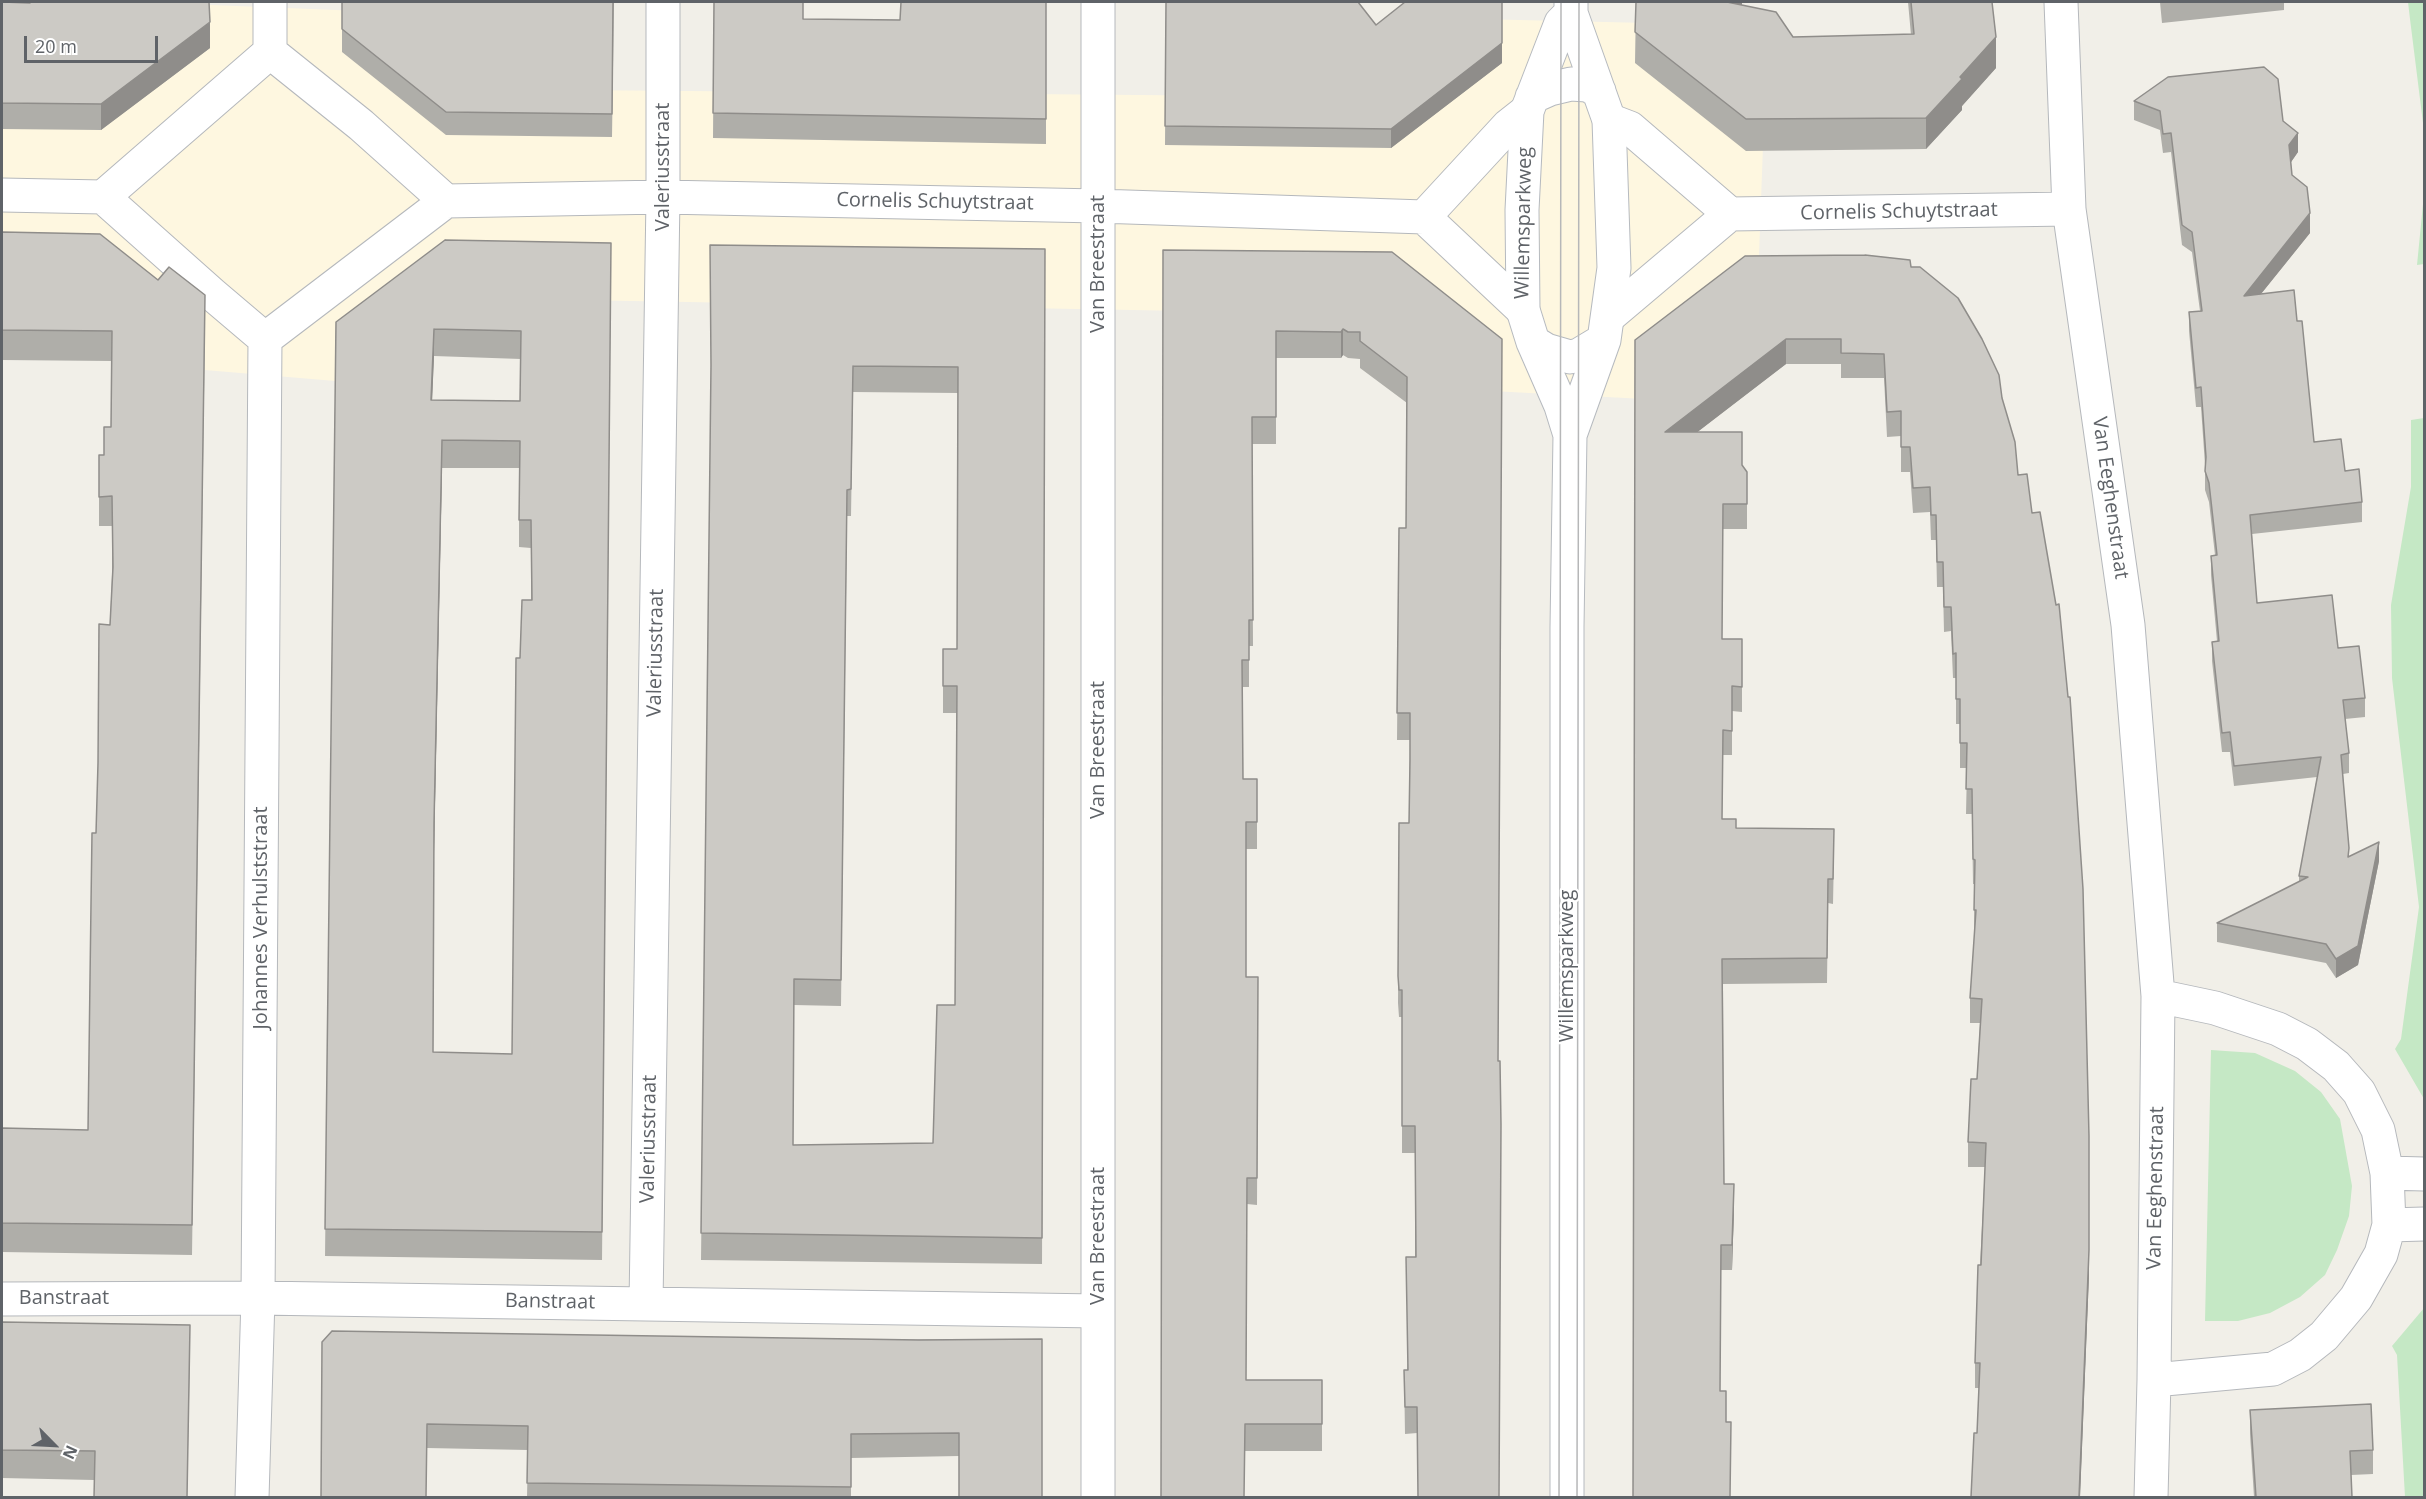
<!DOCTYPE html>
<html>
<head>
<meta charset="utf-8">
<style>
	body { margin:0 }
	#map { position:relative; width:2426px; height:1499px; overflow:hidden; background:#f1efe8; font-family:"Open Sans",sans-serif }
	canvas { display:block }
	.frame { position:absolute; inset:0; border:3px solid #5f6368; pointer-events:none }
	.north { position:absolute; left:24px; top:1415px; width:60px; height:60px; -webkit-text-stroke:4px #fff; paint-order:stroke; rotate:114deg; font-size:16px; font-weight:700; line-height:24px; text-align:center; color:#5f6368 }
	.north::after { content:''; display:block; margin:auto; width:21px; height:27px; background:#5f6368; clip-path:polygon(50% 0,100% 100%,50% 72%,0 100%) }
	.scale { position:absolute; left:24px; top:36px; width:134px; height:27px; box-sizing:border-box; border:3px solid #5f6368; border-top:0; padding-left:8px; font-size:18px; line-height:21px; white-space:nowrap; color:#5f6368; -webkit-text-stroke:4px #fff; paint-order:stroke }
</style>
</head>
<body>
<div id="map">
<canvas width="2426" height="1499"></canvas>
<div class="frame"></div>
<div class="north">N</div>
<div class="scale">20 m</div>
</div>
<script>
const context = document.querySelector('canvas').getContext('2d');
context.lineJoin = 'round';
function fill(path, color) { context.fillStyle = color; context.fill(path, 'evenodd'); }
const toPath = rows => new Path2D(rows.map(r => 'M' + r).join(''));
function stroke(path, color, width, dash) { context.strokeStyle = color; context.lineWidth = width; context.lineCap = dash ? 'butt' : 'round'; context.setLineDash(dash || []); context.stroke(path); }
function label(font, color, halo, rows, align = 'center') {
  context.font = font + ' "Open Sans",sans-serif'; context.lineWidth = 4.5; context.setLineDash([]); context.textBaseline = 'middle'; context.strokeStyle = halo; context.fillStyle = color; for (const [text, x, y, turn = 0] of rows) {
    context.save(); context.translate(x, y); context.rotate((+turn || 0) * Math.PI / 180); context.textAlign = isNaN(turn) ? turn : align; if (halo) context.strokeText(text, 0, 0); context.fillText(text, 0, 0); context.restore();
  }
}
const commercial = toPath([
	[187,4,385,12,462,89,1364,97,1476,19,1691,24,1765,91,1756,338,1683,401,1472,390,1355,314,465,298,371,384,181,368,2,306,2,81]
]);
const green = toPath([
	[2408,2,2424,2,2424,131,2410,19],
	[2424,194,2424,264,2417,265],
	[2424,418,2424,1099,2395,1049,2401,1039,2419,907,2392,678,2391,605,2411,487,2411,420],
	[2211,1050,2255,1053,2295,1071,2321,1092,2340,1119,2352,1186,2349,1216,2337,1250,2325,1275,2300,1297,2270,1313,2238,1321,2205,1321],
	[2424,1308,2424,1497,2405,1497,2397,1355,2392,1346]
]);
const street = toPath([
	[2061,2,2069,209,2128,625,2158,996,2154,1380,2151,1498],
	[270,52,361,125,446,201],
	[270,52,270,2],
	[1609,120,1630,128,1730,214],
	[2,195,103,197],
	[103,197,270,52],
	[103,197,212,294,265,339],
	[446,201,663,197,1098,206,1424,217,1523,310],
	[1424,217,1508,126,1527,111],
	[1608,317,1730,214,2069,209],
	[265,339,446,201],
	[2387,1173,2424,1174],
	[2389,1225,2424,1224],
	[2,1299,258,1298,1098,1311],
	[646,1304,663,197,663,2],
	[2154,1380,2273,1369,2300,1355,2324,1336,2356,1298,2381,1254,2389,1225,2387,1173,2378,1130,2359,1092,2336,1066,2307,1044,2278,1029,2215,1008,2158,996],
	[252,1498,258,1298,265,339],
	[1098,1498,1098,2]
]);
const secondary = toPath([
	[1532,97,1550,89,1571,84,1587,85,1599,91],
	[1533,342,1546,350,1570,357,1579,355,1604,340],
	[1570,435,1561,406,1533,342,1523,310,1522,210,1527,111,1561,23,1571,13],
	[1567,1498,1567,627,1570,435,1604,340,1614,268,1609,120,1571,13,1571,2]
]);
const tram = toPath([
	[1559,1498,1561,2],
	[1577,1498,1579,2]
]);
const wall = toPath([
	[2,2,210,48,101,130,2,129],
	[342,2,614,2,612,137,446,135,342,52],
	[714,2,803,19,900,20,1046,2,1046,144,713,138],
	[1166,2,1376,25,1502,63,1391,148,1165,145],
	[1636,2,1742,2,1742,5,1793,37,1911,35,1908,2,1992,2,1996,68,1962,106,1962,110,1926,149,1746,151,1635,63],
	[2160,2,2284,2,2284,10,2162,23],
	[2134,101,2283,121,2298,152,2291,162,2292,175,2310,233,2261,294,2297,321,2314,442,2345,471,2362,502,2362,522,2252,534,2257,603,2338,648,2365,698,2365,717,2345,719,2349,753,2349,773,2343,774,2349,856,2379,861,2358,965,2336,978,2326,963,2217,942,2217,923,2299,882,2299,876,2317,777,2234,786,2230,752,2222,752,2212,661,2212,642,2217,641,2211,575,2211,556,2215,555,2209,502,2205,490,2205,465,2201,407,2196,407,2189,331,2189,312,2200,311,2192,252,2182,245,2171,152,2163,153,2160,130,2134,120],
	[2,232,205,325,192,1255,2,1252,2,1128,88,1130,96,833,110,625,112,575,112,526,99,526,99,455,104,455,111,427,111,361,2,360],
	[611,243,602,1260,325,1256,336,322],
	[434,356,521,359,520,401,432,400],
	[442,468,519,468,519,547,531,548,531,600,520,658,512,1054,433,1052,434,851],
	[1045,249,1042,1264,701,1260,711,375],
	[853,392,958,393,957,649,943,686,943,713,957,713,955,1005,933,1143,793,1145,794,1005,841,1006,847,516,851,516],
	[1163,250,1502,339,1417,1433,1405,1434,1404,1370,1407,1370,1415,1257,1415,1153,1402,1153,1402,1017,1399,1017,1398,1003,1399,823,1409,823,1410,740,1397,740,1399,528,1406,528,1407,403,1360,368,1360,359,1348,358,1343,355,1341,358,1276,358,1276,444,1252,444,1253,646,1249,646,1249,687,1242,687,1243,779,1257,779,1257,849,1246,849,1246,977,1258,977,1257,1205,1247,1204,1246,1380,1322,1380,1322,1451,1245,1451],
	[1911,267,2089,1275,2080,1497,1971,1497,1977,1433,1979,1388,1975,1388,1975,1363,1985,1167,1968,1167,1968,1142,1977,1079,1980,1023,1970,1023,1970,998,1975,935,1974,935,1974,884,1973,884,1972,814,1966,814,1967,768,1960,768,1960,724,1956,724,1956,678,1953,678,1951,631,1944,632,1943,587,1937,587,1936,540,1931,540,1930,512,1913,513,1910,472,1901,472,1901,436,1887,437,1884,378,1841,378,1841,364,1786,364,1697,432,1742,466,1747,472,1747,529,1723,529,1722,639,1742,639,1742,712,1732,711,1732,755,1723,755,1722,819,1736,828,1834,854,1833,904,1828,903,1827,983,1723,984,1724,1184,1734,1209,1732,1270,1721,1270,1633,1497,1635,340],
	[2,1322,190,1353,187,1497,94,1497,94,1480,2,1478],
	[1042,1339,959,1456,851,1458,851,1497,527,1497,528,1450,427,1448,322,1342],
	[2250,1410,2373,1450,2373,1474,2351,1475,2352,1497,2254,1497,2250,1434]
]);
const shadedWall = toPath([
	[1502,2,1502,63,1391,148,1391,129],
	[1724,2,1742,2,1742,9],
	[210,22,210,48,101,130,101,104],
	[1996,37,1996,68,1962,106,1962,110,1926,149,1926,118,1960,77],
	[2298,133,2298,152,2289,165,2289,145],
	[2310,213,2310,233,2244,315,2244,296],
	[434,329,434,356,431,427,431,400],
	[1343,329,1343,355,1341,358,1341,332],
	[1786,339,1786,364,1665,457,1665,432],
	[442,440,442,468,434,851,434,823],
	[2379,842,2379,861,2358,965,2336,978,2336,959],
	[2089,1136,2089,1275,2080,1497,2079,1497],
	[1734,1184,1734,1209,1732,1270,1732,1245]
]);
const building = toPath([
	[2,2,30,3,30,2,209,2,210,22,101,104,2,103,2,2],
	[342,2,613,2,612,114,446,112,342,29,342,2],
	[714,2,803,2,803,19,900,20,901,2,1046,2,1046,119,713,113,714,2],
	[1166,2,1358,2,1376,25,1405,2,1502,2,1502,43,1391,129,1165,126,1166,2],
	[1636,2,1727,2,1776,12,1793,37,1914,34,1911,2,1992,2,1996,37,1960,77,1962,79,1926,118,1746,119,1635,32,1636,2],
	[2264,67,2278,79,2283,121,2298,133,2289,145,2292,175,2307,187,2310,213,2244,296,2294,290,2297,321,2302,321,2314,442,2341,439,2345,471,2359,469,2362,502,2250,515,2257,603,2332,595,2338,648,2359,646,2365,698,2343,700,2349,753,2341,755,2349,848,2348,857,2379,842,2358,946,2336,959,2326,944,2217,923,2308,877,2299,876,2321,757,2234,766,2230,732,2222,733,2212,642,2219,641,2211,556,2217,555,2209,483,2205,471,2206,457,2201,387,2196,388,2189,312,2202,311,2192,232,2182,225,2171,133,2163,134,2160,111,2134,101,2168,77,2264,67],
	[2,232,100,234,158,280,169,267,205,295,192,1225,2,1223,2,1128,88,1130,91,904,92,833,96,833,98,763,99,624,110,625,113,567,112,496,99,497,99,455,104,455,104,427,111,427,112,331,2,330,2,232],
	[445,240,611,243,602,1232,325,1229,336,322,445,240],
	[434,329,521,331,520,401,431,400,434,329],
	[442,440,520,441,519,520,531,520,532,600,522,600,520,658,516,658,512,1054,433,1052,434,823,442,440],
	[710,245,1045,249,1042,1238,701,1233,711,365,710,245],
	[853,366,958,367,957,649,943,649,943,686,957,686,955,1005,937,1005,933,1143,793,1145,794,979,841,980,847,490,851,489,853,366],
	[1163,250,1392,252,1502,339,1498,1061,1500,1061,1501,1125,1499,1497,1418,1497,1417,1407,1405,1407,1404,1370,1408,1370,1406,1257,1416,1257,1415,1126,1402,1126,1402,990,1399,990,1398,976,1399,823,1409,823,1410,760,1410,713,1397,713,1399,528,1406,528,1407,377,1360,341,1360,332,1348,332,1343,329,1341,332,1276,331,1276,417,1252,417,1253,620,1249,620,1249,660,1242,660,1243,779,1257,779,1257,822,1246,822,1246,977,1258,977,1257,1178,1247,1178,1246,1380,1322,1380,1322,1424,1245,1424,1244,1497,1161,1497,1163,250],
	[1865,255,1910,260,1911,267,1920,267,1958,298,1982,339,1999,375,2002,398,2015,442,2018,475,2027,474,2032,513,2040,512,2056,605,2059,604,2068,697,2070,697,2083,889,2089,1136,2089,1250,2079,1497,1971,1497,1974,1433,1977,1433,1980,1363,1975,1363,1978,1265,1981,1265,1986,1143,1968,1142,1971,1079,1977,1079,1982,999,1970,998,1976,910,1974,910,1975,860,1973,859,1972,789,1966,789,1967,743,1960,743,1960,699,1956,699,1956,653,1953,654,1951,607,1944,607,1943,562,1937,562,1936,515,1931,515,1930,487,1913,488,1910,447,1901,447,1901,411,1887,412,1884,354,1841,353,1841,339,1786,339,1665,432,1742,432,1742,465,1747,472,1747,504,1723,504,1722,639,1742,639,1742,687,1732,686,1732,731,1723,730,1722,819,1736,819,1736,828,1834,829,1833,879,1828,879,1827,958,1722,959,1724,1184,1734,1184,1732,1245,1721,1245,1720,1391,1726,1391,1726,1422,1731,1422,1730,1497,1633,1497,1635,340,1745,256,1865,255],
	[2,1322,190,1325,187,1497,94,1497,95,1451,2,1450,2,1322],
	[332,1331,919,1340,1042,1339,1042,1497,959,1497,959,1433,851,1434,851,1487,527,1483,528,1426,427,1424,426,1497,321,1497,322,1342,332,1331],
	[2371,1404,2373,1450,2350,1451,2352,1497,2256,1497,2250,1410,2371,1404]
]);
const streetNames = [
	["Valeriusstraat",663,167,-90],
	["Cornelis Schuytstraat",935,202,1],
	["Cornelis Schuytstraat",1899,212,-1],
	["Willemsparkweg",1524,223,-89],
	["Van Breestraat",1098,264,-90],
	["Van Eeghenstraat",2110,498,82],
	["Valeriusstraat",656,653,-89],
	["Van Breestraat",1098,750,-90],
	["Johannes Verhulststraat",261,918,-90],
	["Willemsparkweg",1567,966,-90],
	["Valeriusstraat",649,1139,-89],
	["Van Eeghenstraat",2156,1188,-89],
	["Van Breestraat",1098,1236,-90],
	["Banstraat",64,1298],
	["Banstraat",550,1302,1]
];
fill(commercial, '#fef7e0');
fill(green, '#c5e8c5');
stroke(street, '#b5b8bc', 35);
stroke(secondary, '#b6babf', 35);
stroke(street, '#fff', 33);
stroke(secondary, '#fff', 33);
stroke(tram, '#b6b7b8', 1.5);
fill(wall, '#afaea9');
fill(shadedWall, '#8f8d8a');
fill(building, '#cccac5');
stroke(building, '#8f8d8a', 1.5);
label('20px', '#5f6368', '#fff', streetNames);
</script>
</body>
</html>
